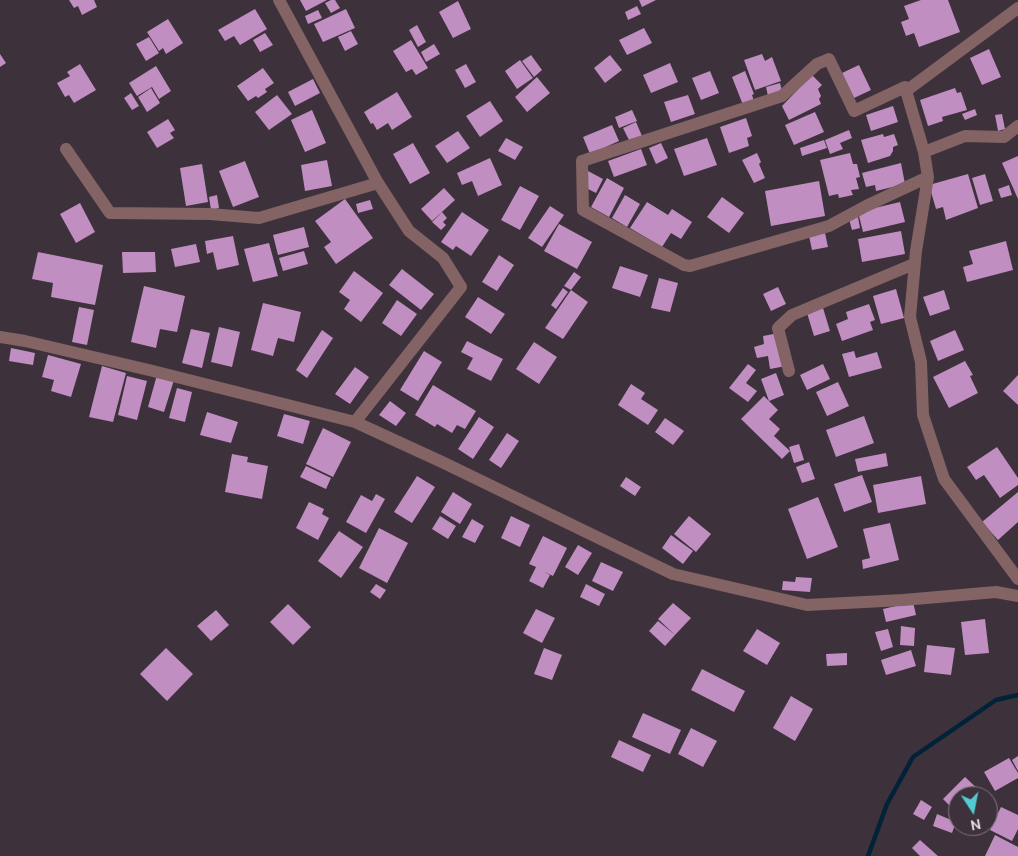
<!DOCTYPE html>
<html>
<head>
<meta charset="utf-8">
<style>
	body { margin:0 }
	#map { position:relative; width:1018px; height:856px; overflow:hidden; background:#3d313c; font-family:Ubuntu,sans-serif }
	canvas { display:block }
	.north { position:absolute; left:948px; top:786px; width:50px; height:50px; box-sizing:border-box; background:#3d313c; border:1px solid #7f757e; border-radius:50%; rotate:169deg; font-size:14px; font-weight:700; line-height:20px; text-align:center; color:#e2dae1 }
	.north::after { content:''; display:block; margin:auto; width:18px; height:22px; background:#51ccd3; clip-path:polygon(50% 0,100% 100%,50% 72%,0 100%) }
</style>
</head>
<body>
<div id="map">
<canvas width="1018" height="856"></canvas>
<div class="north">N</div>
</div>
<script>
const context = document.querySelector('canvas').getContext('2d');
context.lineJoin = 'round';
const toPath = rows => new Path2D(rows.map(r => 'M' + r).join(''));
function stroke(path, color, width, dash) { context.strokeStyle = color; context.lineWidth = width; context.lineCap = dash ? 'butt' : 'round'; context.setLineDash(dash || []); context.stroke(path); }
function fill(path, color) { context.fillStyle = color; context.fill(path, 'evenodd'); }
const stream = toPath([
	[868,856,887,804,913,757,996,700,1018,695]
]);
const building = toPath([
	[69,0,94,0,97,7,82,15,78,6,74,8],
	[300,0,327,0,306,11],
	[331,0,335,0,340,8,331,13,325,3],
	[639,0,656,0,642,7],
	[921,0,948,0,960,32,919,47,914,33,906,36,901,22,909,19,904,6],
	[458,1,471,29,453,38,439,12],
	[637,6,641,14,628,20,625,12],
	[255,9,267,29,240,45,234,36,225,41,218,30],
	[346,9,355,28,323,42,314,24],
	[318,10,322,18,308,24,305,16],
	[168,19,183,43,166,54,163,48,159,51,147,32],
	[417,25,426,42,418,47,409,30],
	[644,28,652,43,627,55,619,40],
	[351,31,358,44,345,51,338,37],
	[265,33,273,45,260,52,253,40],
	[149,37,159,53,146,61,136,44],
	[411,40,428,68,416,75,412,69,406,72,393,51],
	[434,44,440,54,426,62,421,52],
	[989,49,1001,77,982,85,970,58],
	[0,54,6,63,0,67],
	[762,54,765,61,772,57,781,81,755,90,744,60],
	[531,55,542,70,534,77,522,61],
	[610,55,622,70,605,83,594,68],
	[520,60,533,78,517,89,505,71],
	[670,63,678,82,651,93,643,75],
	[80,64,96,90,74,103,69,95,65,97,57,83,70,76,67,72],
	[466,64,476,82,465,88,455,70],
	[859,65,871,90,854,98,842,73],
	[156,66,171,91,159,99,152,87,137,96,129,83],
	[263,68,274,83,265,89,267,92,258,98,256,96,248,101,237,86],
	[710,71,719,93,701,100,692,78],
	[745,71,754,94,752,95,754,101,743,105,732,77],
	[812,75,822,85,818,89,821,96,819,99,821,104,789,120,782,106],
	[537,77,550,93,527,112,515,97],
	[313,79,320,93,295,106,288,92],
	[780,83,782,91,768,96,766,87],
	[151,88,160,103,147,112,138,97],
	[955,88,957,93,961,92,967,110,942,117,943,121,928,126,920,100],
	[397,92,412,117,392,130,388,123,377,130,373,123,371,124,364,112],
	[131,93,139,106,132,110,124,98],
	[277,95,292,114,269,130,255,112],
	[688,95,695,114,671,122,664,102],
	[490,101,503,121,480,137,466,116],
	[893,106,898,122,871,131,866,115],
	[975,109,977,115,965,120,962,114],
	[312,110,326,143,305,152,291,120],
	[632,110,637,121,619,128,615,117],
	[815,112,824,132,794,145,785,125],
	[1002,114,1005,129,998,131,995,115],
	[746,118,752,136,747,138,749,146,729,153,720,127],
	[168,119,175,130,170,133,174,138,157,148,147,132],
	[636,122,642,136,630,142,623,128],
	[612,125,619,141,590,154,583,137],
	[849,130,852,138,840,143,843,149,830,154,825,140],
	[458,131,470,148,447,163,435,146],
	[883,134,884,137,894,134,898,145,893,147,893,151,890,156,868,163,861,140],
	[506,138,523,147,515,160,498,151],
	[707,138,717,165,684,176,674,149],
	[824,140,827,148,802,156,800,148],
	[413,143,430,173,410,184,393,154],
	[661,143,668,158,656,164,649,148],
	[641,149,647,165,614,177,608,161],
	[757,153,761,162,759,164,765,178,754,183,742,160],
	[850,153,853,164,857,164,860,177,856,178,859,189,851,190,853,195,839,198,838,194,829,196,820,160],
	[1018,156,1018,199,1002,163],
	[490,158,502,185,478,196,472,181,462,185,457,173],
	[327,160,332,186,305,191,301,165],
	[245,161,259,197,233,207,219,171],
	[901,163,905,184,876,191,875,185,866,187,862,173],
	[202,164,208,202,186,206,180,168],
	[588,171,603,179,596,193,580,185],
	[968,174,978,208,946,220,943,207,936,209,929,185],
	[985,174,993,201,980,205,972,178],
	[607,178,624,188,609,217,591,207],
	[819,181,825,216,771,226,765,191],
	[1009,185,1012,195,1001,198,998,189],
	[520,186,539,196,520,230,501,220],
	[444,188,455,200,432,221,421,209],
	[217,195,219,208,211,210,209,197],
	[625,195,640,204,627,227,612,218],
	[722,197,744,213,729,233,707,217],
	[345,199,373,238,336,264,324,247,331,242,315,221],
	[370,200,373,209,358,213,356,204],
	[647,202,668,215,672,209,692,222,681,239,671,233,662,247,630,228],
	[900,202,905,222,863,232,858,212],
	[80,203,95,232,76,243,60,214],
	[550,206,564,215,542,247,528,238],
	[442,212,447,218,443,222,446,225,441,230,432,222],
	[462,212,489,230,471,256,456,246,453,250,441,242],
	[858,217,860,228,852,230,849,219],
	[559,224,592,242,577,269,544,251],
	[304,227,309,247,278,255,273,235],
	[901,231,905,254,862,262,858,239],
	[825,233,828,247,812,250,809,236],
	[233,236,239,265,217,270,213,252,207,254,205,241],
	[1006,241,1013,270,967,282,963,267,973,264,969,251],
	[269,243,278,276,253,282,244,249],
	[196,244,200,262,175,267,171,249],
	[304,251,308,264,283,271,279,258],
	[38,252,103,265,95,305,51,297,53,283,32,279],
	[122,252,155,252,156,272,123,273],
	[499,255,514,265,497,291,482,282],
	[620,266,648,275,640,297,612,288],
	[402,269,434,294,421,310,389,285],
	[354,271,383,293,361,322,344,309,350,300,339,292],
	[574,272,581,277,571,290,564,286],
	[659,278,678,283,670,312,651,308],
	[144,286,185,296,177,332,160,329,156,348,131,342],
	[778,287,786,304,771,311,763,294],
	[563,288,568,292,556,309,551,305],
	[896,289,904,318,881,324,873,296],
	[571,290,588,302,563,339,545,328],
	[944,290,950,309,930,316,923,297],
	[478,297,505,314,491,334,465,317],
	[397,300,417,314,401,336,382,323],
	[263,303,301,312,294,342,278,338,273,356,251,350],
	[869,304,875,320,870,322,873,330,842,341,836,324,848,319,846,312],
	[79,307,94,310,87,345,72,342],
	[823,308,830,331,814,336,807,313],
	[219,327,240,332,232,367,211,362],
	[191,329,210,333,202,368,182,363],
	[322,330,333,338,307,378,296,370],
	[955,330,964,350,938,361,930,341],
	[779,333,786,366,770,369,768,356,757,358,754,347,764,344,763,336],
	[467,341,503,359,491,381,467,369,473,358,461,352],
	[534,342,557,357,539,384,516,369],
	[11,348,35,353,33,365,9,361],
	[424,351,442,362,418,401,400,390],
	[854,351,856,358,877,352,882,368,849,377,842,354],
	[48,355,81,364,71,397,51,391,54,380,42,377],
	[965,361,973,375,970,376,978,393,949,408,933,377],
	[748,364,756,370,746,383,757,391,748,402,729,388],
	[823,364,830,379,807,390,800,375],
	[102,366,126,373,113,422,89,417],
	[355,367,369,377,350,404,335,394],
	[776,373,784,395,769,401,761,379],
	[157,375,174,380,164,412,148,407],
	[1018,375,1018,405,1003,391],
	[127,376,147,381,137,420,118,415],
	[838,382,849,406,827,416,816,392],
	[631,384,645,393,641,399,658,410,648,425,618,405],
	[433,385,476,411,465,429,457,425,452,433,437,424,435,427,415,415],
	[177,388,192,392,185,422,169,418],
	[764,396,778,410,769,419,780,429,774,436,790,451,782,459,741,419],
	[390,401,406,413,396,426,379,415],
	[207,412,238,422,231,443,200,435],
	[284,414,310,421,303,444,277,436],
	[864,416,874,443,836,457,826,430],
	[479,417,494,427,473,459,458,449],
	[665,418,684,431,673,445,655,432],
	[323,428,351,442,333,477,306,464],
	[507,433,519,441,501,468,489,460],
	[799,444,804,460,794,463,789,447],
	[997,447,1018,478,1018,485,1000,498,984,475,976,480,967,467],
	[886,453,888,466,858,472,855,459],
	[232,454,248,457,247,462,268,466,262,499,225,492],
	[809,462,815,479,802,483,796,467],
	[306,466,331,478,326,489,300,477],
	[862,475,872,502,844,512,834,484],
	[417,476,435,487,412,523,394,512],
	[921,476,926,504,878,513,873,485],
	[626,477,641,487,635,496,620,486],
	[453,492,472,504,460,524,441,512],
	[1018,492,1018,522,998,540,982,522],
	[376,494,385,499,366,533,346,522,361,495,372,501],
	[818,497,838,547,807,559,788,509],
	[309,502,324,509,322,514,329,518,318,540,296,528],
	[440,516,456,526,448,539,432,529],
	[511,516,530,525,520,547,501,538],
	[689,516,711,534,696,552,674,534],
	[472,519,484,526,475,543,462,537],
	[890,523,899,560,863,569,862,560,870,558,863,529],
	[379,528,408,543,387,583,359,568],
	[339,531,363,547,341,578,318,561],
	[671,535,693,551,683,564,662,548],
	[543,536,567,548,553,576,543,571,550,575,543,588,529,581,536,567,529,564],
	[578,545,592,553,578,575,565,567],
	[601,562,623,572,613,591,592,581],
	[796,577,812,578,810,592,782,590,783,581,795,582],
	[376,584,386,590,380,599,370,592],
	[586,584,605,594,599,606,580,597],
	[913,602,916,615,886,622,883,609],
	[673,603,691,618,675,635,658,619],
	[288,604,311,627,293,645,270,622],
	[536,609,555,618,542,643,523,633],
	[216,610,229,625,211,641,197,626],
	[985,619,989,653,965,655,961,622],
	[658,621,675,635,665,646,649,631],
	[901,626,915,628,914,646,900,645],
	[757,629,780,643,767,665,743,651],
	[888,629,893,647,881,651,875,632],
	[927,645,955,648,951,675,924,672],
	[166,648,193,674,167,701,140,674],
	[544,648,562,655,552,680,534,674],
	[911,650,916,666,886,675,881,660],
	[847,653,847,665,827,666,826,654],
	[702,669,745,691,734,712,691,690],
	[791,696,813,709,795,741,773,728],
	[643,713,681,730,670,754,632,737],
	[691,728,717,741,703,767,678,754],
	[619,740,651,755,643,772,611,757],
	[1018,756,1018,771,1012,760],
	[1009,758,1018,773,1018,778,995,791,984,772],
	[965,777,980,791,976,796,958,796,958,814,943,799],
	[921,800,932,807,924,820,913,814],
	[1001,807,1018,815,1018,829,1012,841,990,830],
	[937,814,956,822,952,833,933,826],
	[995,835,1018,847,1018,856,985,856],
	[920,840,938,856,920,856,912,848]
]);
const minor = toPath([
	[279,0,378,183,409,231,443,258,461,287,355,422],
	[906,91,1018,8],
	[66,149,110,213,210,214,259,218,378,183],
	[924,152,965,136,1004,137,1018,126],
	[928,177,866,206,829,226,690,266,684,265,583,210,582,161,782,96,817,64,829,59,854,111,905,87,924,152,928,177,916,251,910,317,921,362,923,415,944,479,1018,579],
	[0,337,25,341,153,371,355,422,442,462,673,574,807,605,903,600,996,592,1018,596],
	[789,371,778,328,792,315,914,264]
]);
stroke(stream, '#012339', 4.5);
fill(building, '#c18ec1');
stroke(minor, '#836364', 12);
</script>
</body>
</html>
